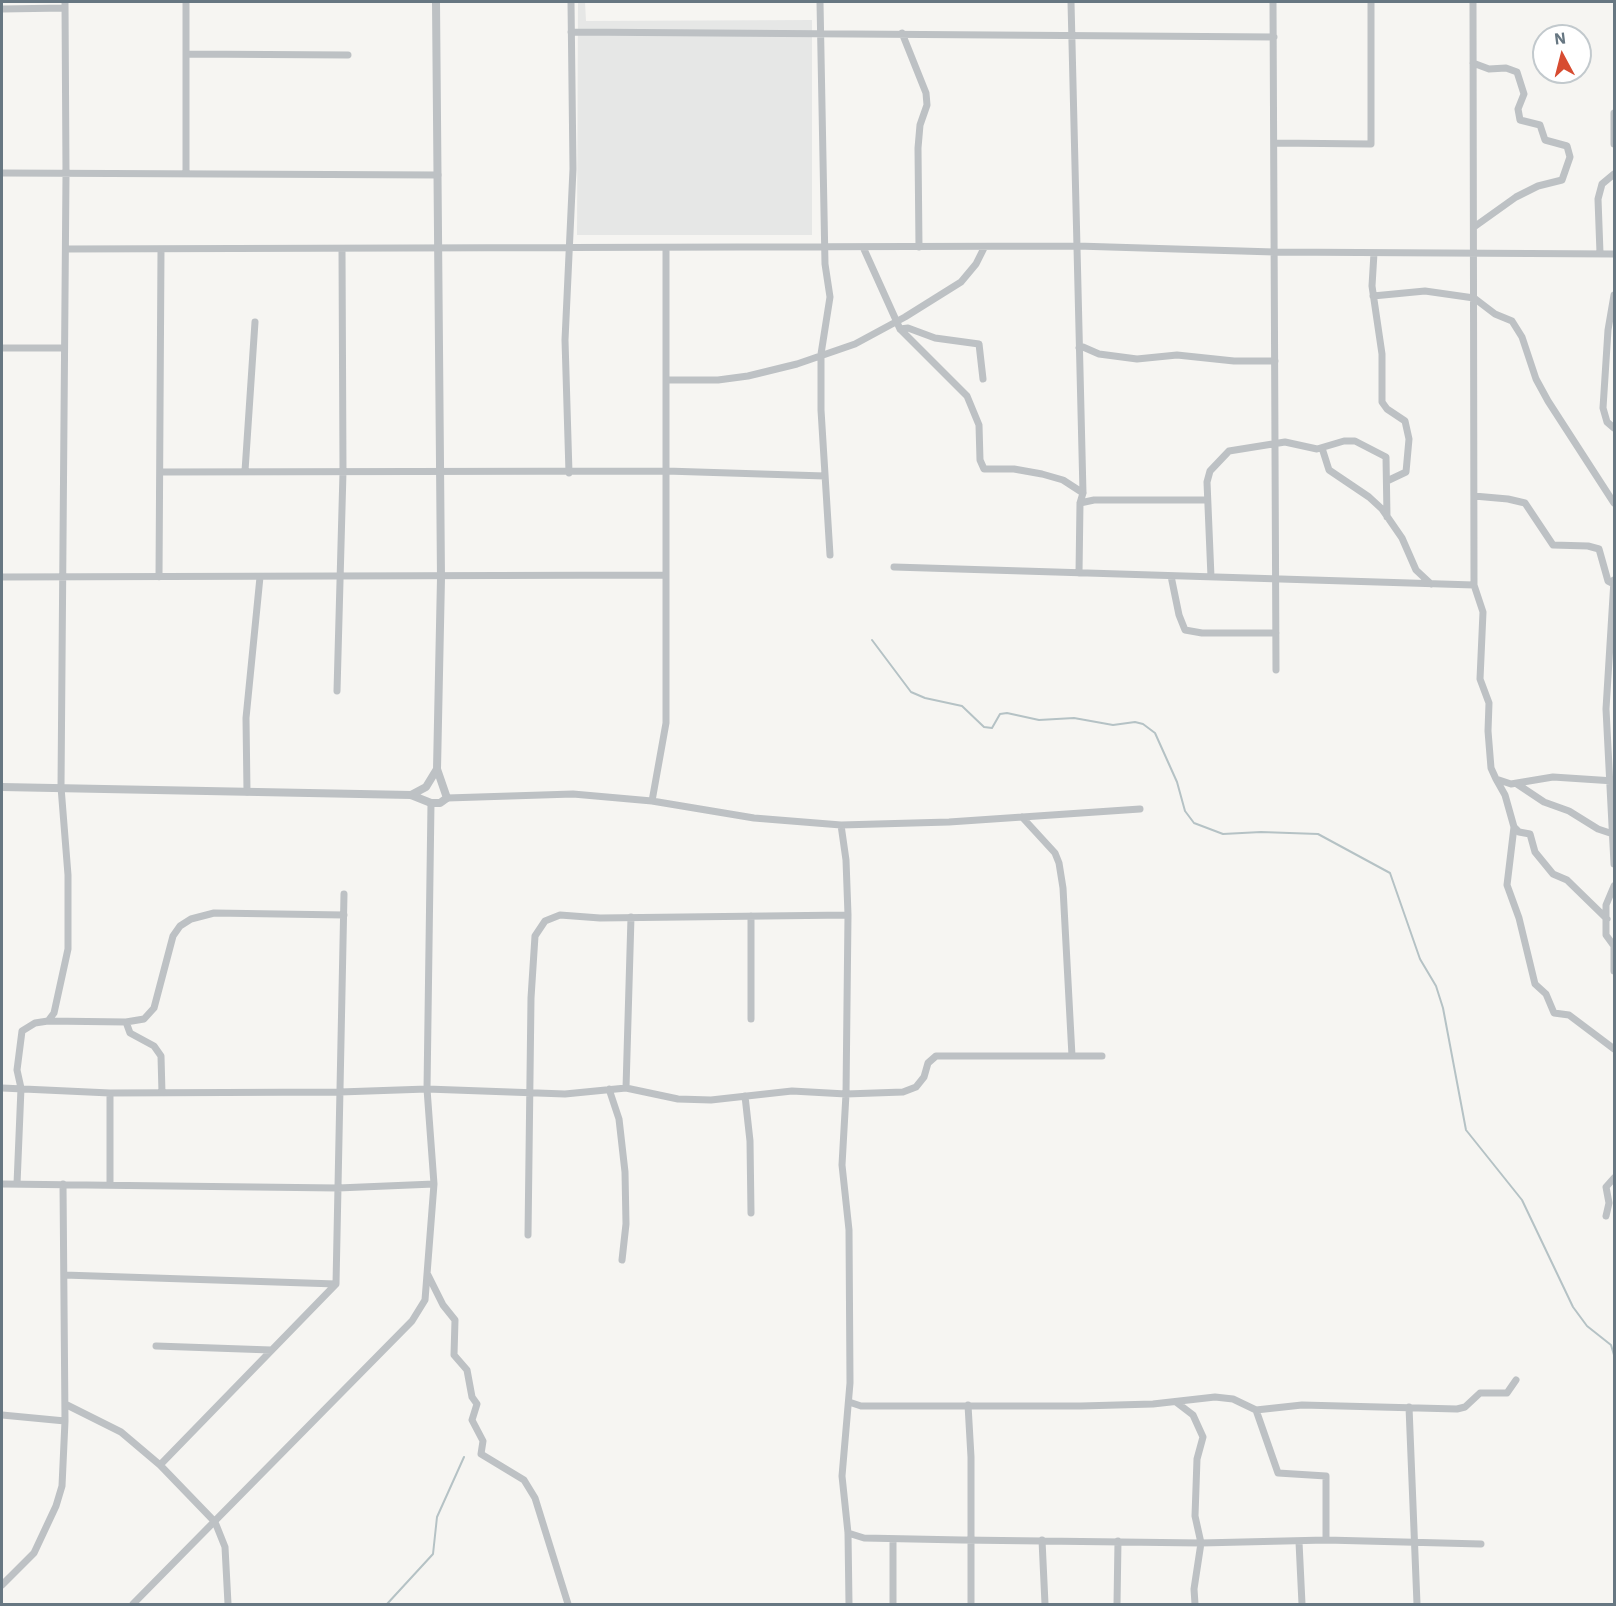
<!DOCTYPE html>
<html>
<head>
<meta charset="utf-8">
<style>
	body { margin:0 }
	#map { position:relative; width:1616px; height:1606px; overflow:hidden; background:#f6f5f2; font-family:"IBM Plex Sans",sans-serif }
	canvas { display:block }
	.frame { position:absolute; inset:0; border:3px solid #677782; pointer-events:none }
	.north { position:absolute; left:1532px; top:24px; width:60px; height:60px; box-sizing:border-box; background:#fff; border:2px solid #c2c9cd; border-radius:50%; rotate:353deg; font-size:16px; font-weight:700; line-height:24px; text-align:center; color:#677782 }
	.north::after { content:''; display:block; margin:auto; width:21px; height:27px; background:#d74c31; clip-path:polygon(50% 0,100% 100%,50% 72%,0 100%) }
</style>
</head>
<body>
<div id="map">
<canvas width="1616" height="1606"></canvas>
<div class="frame"></div>
<div class="north">N</div>
</div>
<script>
const context = document.querySelector('canvas').getContext('2d');
context.lineJoin = 'round';
function fill(path, color) { context.fillStyle = color; context.fill(path, 'evenodd'); }
const toPath = rows => new Path2D(rows.map(r => 'M' + r).join(''));
function stroke(path, color, width, dash) { context.strokeStyle = color; context.lineWidth = width; context.lineCap = dash ? 'butt' : 'round'; context.setLineDash(dash || []); context.stroke(path); }
const built = toPath([
	[578,2,585,2,586,21,812,20,812,235,577,235]
]);
const stream = toPath([
	[872,640,911,692,925,698,962,706,984,727,992,728,1000,714,1007,713,1039,720,1074,718,1113,725,1135,722,1143,724,1155,733,1177,782,1185,811,1194,823,1223,834,1261,832,1318,834,1390,873,1420,959,1436,986,1443,1008,1466,1130,1522,1200,1573,1307,1587,1326,1611,1345,1614,1355],
	[387,1604,433,1554,437,1517,464,1457]
]);
const minor = toPath([
	[820,2,825,264,830,297,821,354,821,410,830,555],
	[1071,2,1083,493,1080,503,1079,573],
	[1273,2,1276,670],
	[1473,2,1474,585,1483,612,1480,679,1489,703,1488,731,1491,768,1496,779,1511,784,1553,777,1614,781],
	[2,9,65,8],
	[571,32,1274,37],
	[902,33,926,93,927,105,920,125,918,148,919,247],
	[186,54,348,55],
	[1473,63,1489,69,1506,68,1517,72,1524,94,1518,109,1520,120,1540,125,1545,140,1567,146,1570,157,1562,180,1538,186,1516,197,1474,227],
	[1614,113,1614,144],
	[1274,143,1371,144,1371,2],
	[2,173,438,175],
	[186,174,186,2],
	[863,247,900,329,967,396,979,425,980,460,984,469,1014,469,1042,474,1063,480,1083,493],
	[66,249,1077,246,1274,252,1614,254],
	[1374,253,1372,286,1382,354,1382,402,1387,409,1405,421,1409,439,1406,472,1387,481],
	[1600,253,1598,199,1602,184,1614,174],
	[1614,295,1608,330,1603,408,1607,422,1614,428],
	[1373,296,1425,291,1474,298,1495,314,1512,321,1522,337,1536,379,1548,401,1614,503],
	[900,329,908,328,935,338,979,344,983,379],
	[2,348,63,348],
	[1079,348,1083,347,1099,354,1137,359,1177,355,1234,361,1275,361],
	[666,380,718,380,748,376,797,364,855,344,905,317,961,282,976,264,984,248],
	[1322,448,1329,470,1369,497,1382,509,1402,538,1416,570,1431,584],
	[245,471,255,322],
	[160,472,666,471,825,476],
	[569,473,565,340,573,169,571,2],
	[1474,496,1508,499,1525,503,1553,545,1588,546,1599,549,1608,581,1614,584],
	[1080,503,1094,500,1207,500],
	[894,567,1474,585],
	[1171,576,1179,615,1185,630,1202,633,1276,633],
	[2,577,664,575],
	[159,577,161,249],
	[1211,577,1207,482,1210,471,1229,451,1285,442,1317,449,1344,441,1355,441,1386,457,1387,517],
	[1614,580,1606,709,1614,864],
	[337,691,343,472,342,249],
	[1496,779,1505,795,1514,827,1507,885,1519,918,1535,984,1546,994,1554,1013,1569,1015,1614,1049],
	[1517,784,1544,802,1569,811,1598,829,1613,834],
	[247,792,246,718,260,577],
	[447,798,573,794,652,801,666,723,666,248],
	[652,801,754,818,841,825,949,822,1140,809],
	[1022,817,1055,853,1059,863,1063,888,1072,1056],
	[841,825,846,860,848,915,846,1094,842,1165,849,1230,850,1383,842,1476,848,1533,849,1604],
	[1514,827,1519,832,1530,834,1535,852,1553,874,1567,880,1607,919],
	[1614,886,1606,905,1606,935,1614,946,1614,971],
	[751,916,751,1019],
	[48,1021,126,1022,144,1019,154,1008,173,936,180,926,191,919,214,913,344,915],
	[126,1022,130,1033,154,1046,161,1056,162,1093],
	[2,1088,110,1093,340,1092,427,1089,565,1094,626,1088,678,1099,711,1100,792,1091,846,1094,903,1092,916,1087,924,1077,928,1063,936,1056,1102,1056],
	[626,1088,631,917],
	[609,1089,619,1119,625,1172,626,1224,622,1260],
	[745,1096,750,1141,751,1213],
	[2,1184,338,1188,434,1184],
	[17,1184,21,1088,17,1070,22,1031,35,1023,48,1021,54,1013,68,949,68,875,61,787,66,174,65,2],
	[110,1185,110,1093],
	[1606,1216,1609,1203,1606,1187,1614,1178],
	[528,1235,531,998,535,936,545,921,560,915,600,918,848,915],
	[64,1275,336,1284],
	[428,1275,443,1305,455,1320,454,1355,467,1370,472,1397,477,1404,472,1420,483,1441,481,1454,524,1480,535,1498,568,1604],
	[156,1346,271,1350],
	[849,1402,861,1406,1081,1406,1153,1404,1215,1397,1233,1399,1256,1410,1302,1405,1457,1409,1465,1407,1480,1393,1507,1393,1516,1380],
	[1176,1402,1193,1415,1203,1437,1197,1459,1195,1516,1201,1543,1194,1589,1195,1604],
	[65,1404,121,1432,160,1465,215,1522,225,1547,228,1604],
	[968,1405,971,1457,971,1604],
	[1409,1407,1417,1604],
	[1256,1410,1278,1473,1326,1476,1326,1540],
	[2,1415,65,1421],
	[160,1465,336,1284,344,894],
	[848,1533,864,1538,962,1540,1201,1543,1326,1540,1481,1544],
	[1042,1540,1045,1604],
	[1299,1542,1302,1604],
	[2,1585,34,1553,56,1506,62,1486,65,1421,63,1184],
	[133,1604,412,1321,425,1300,434,1184,427,1089,431,803],
	[893,1604,893,1539],
	[1117,1604,1118,1541]
]);
const tertiary = toPath([
	[2,787,411,795,431,803,440,803,447,798,437,769],
	[411,795,426,787,437,769,441,578,436,2]
]);
fill(built, '#e6e7e6');
stroke(stream, '#b5c2c5', 2);
stroke(minor, '#bdc1c4', 7);
stroke(tertiary, '#bdc1c4', 8);
</script>
</body>
</html>
